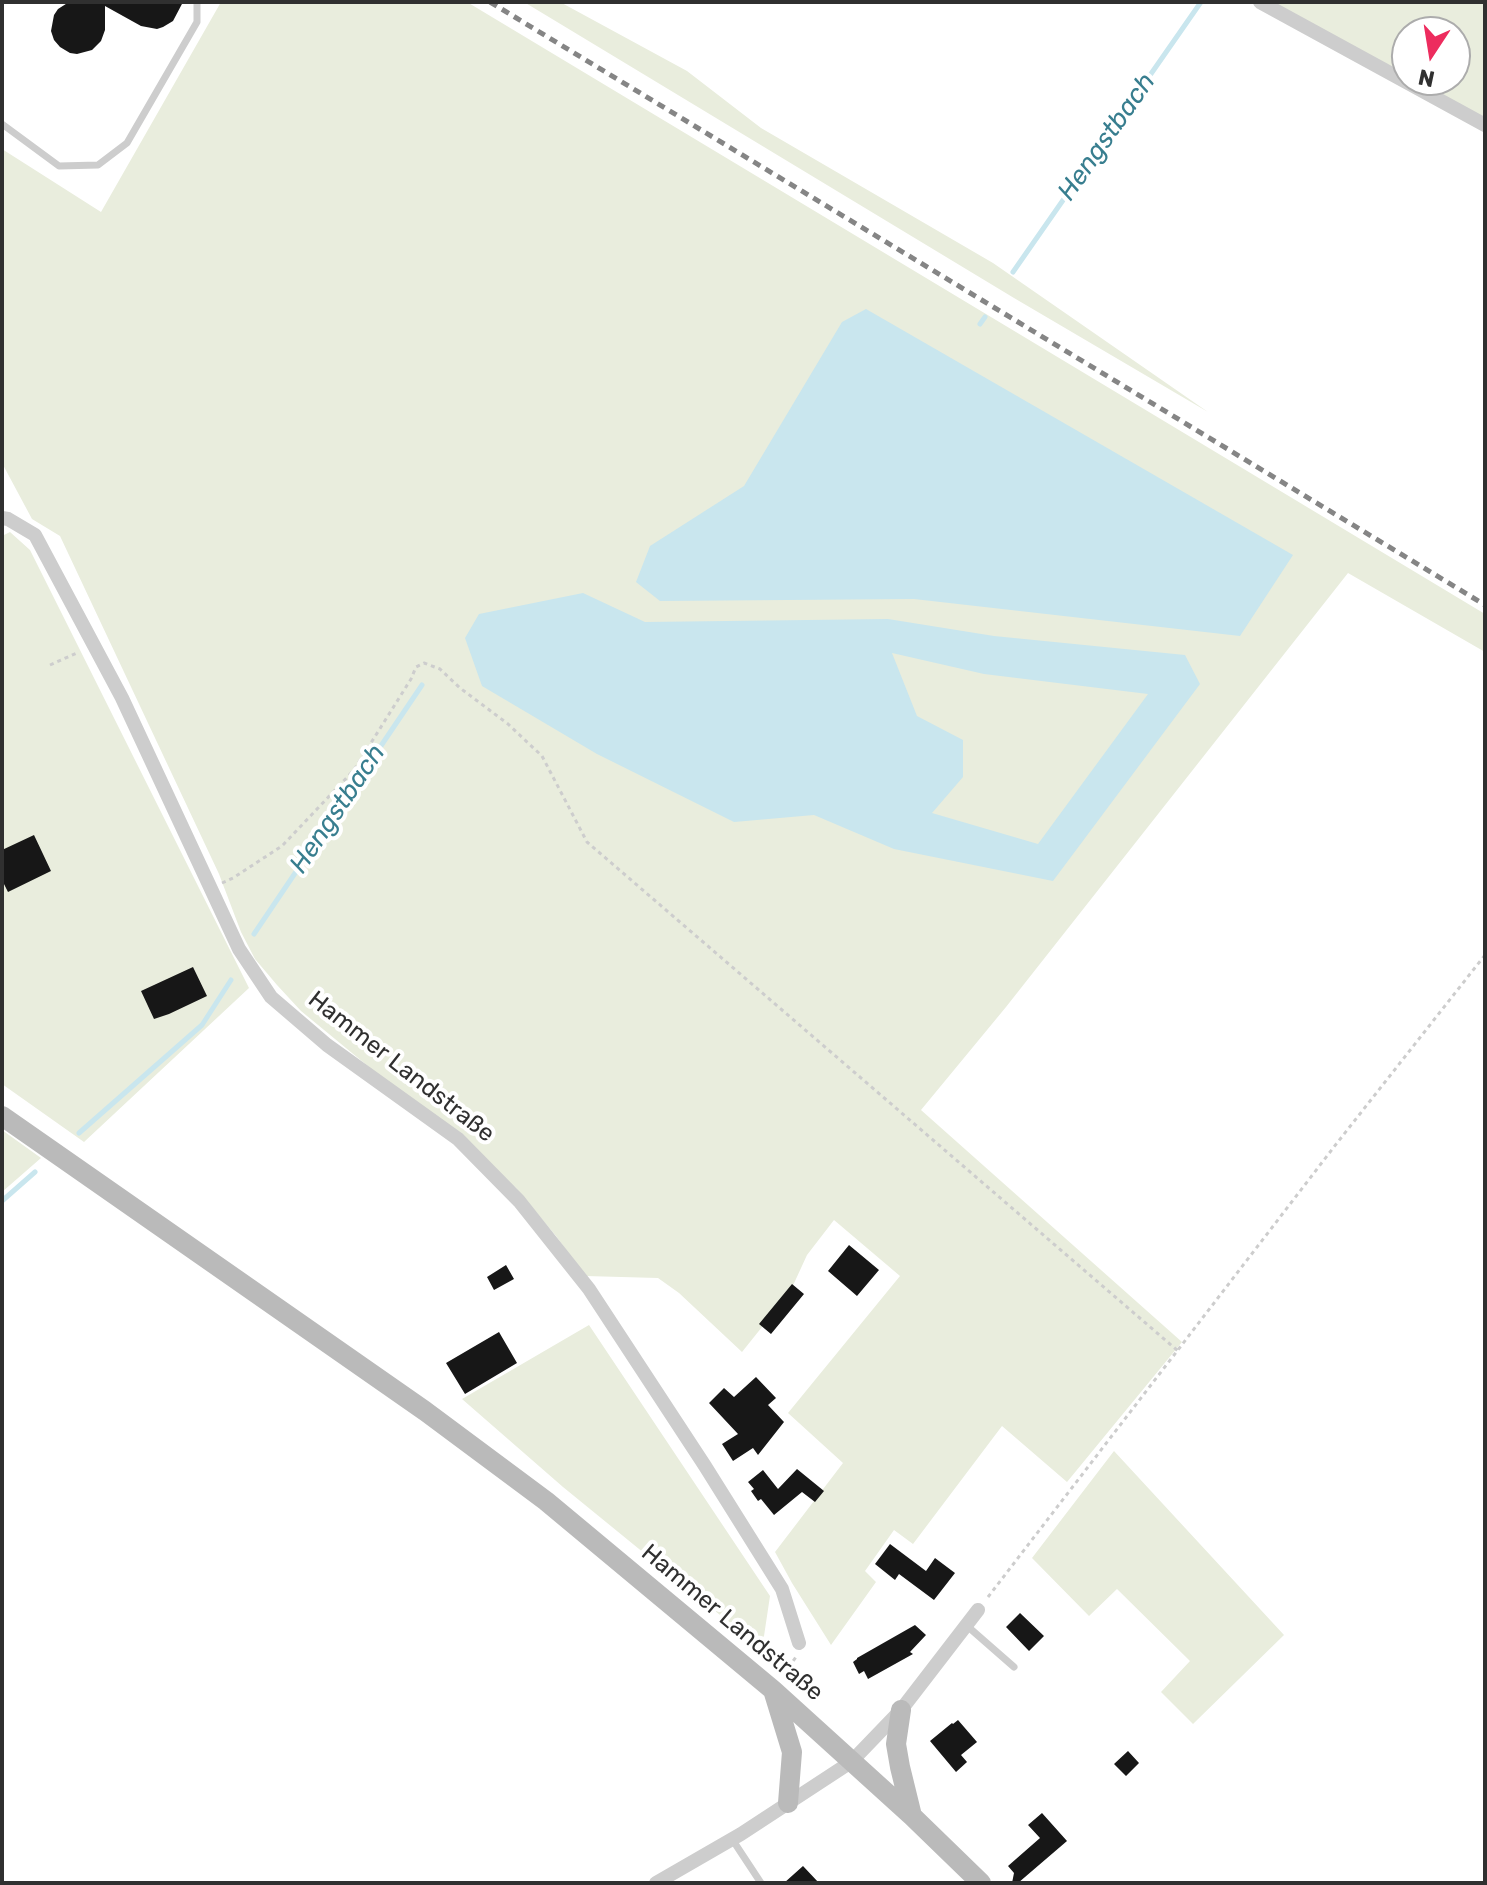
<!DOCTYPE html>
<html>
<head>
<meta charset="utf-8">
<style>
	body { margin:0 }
	#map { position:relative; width:1487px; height:1885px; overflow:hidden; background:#fff; font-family:Rubik,sans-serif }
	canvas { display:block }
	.frame { position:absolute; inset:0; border:4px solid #303030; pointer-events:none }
	.north { position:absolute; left:1391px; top:16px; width:80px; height:80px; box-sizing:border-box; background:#fff; border:2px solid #acacac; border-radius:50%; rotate:192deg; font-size:22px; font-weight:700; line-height:32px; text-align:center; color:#303030 }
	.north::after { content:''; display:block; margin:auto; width:28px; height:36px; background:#ed2c5e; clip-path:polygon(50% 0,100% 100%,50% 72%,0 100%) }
</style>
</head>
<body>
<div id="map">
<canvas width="1487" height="1885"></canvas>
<div class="frame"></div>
<div class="north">N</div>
</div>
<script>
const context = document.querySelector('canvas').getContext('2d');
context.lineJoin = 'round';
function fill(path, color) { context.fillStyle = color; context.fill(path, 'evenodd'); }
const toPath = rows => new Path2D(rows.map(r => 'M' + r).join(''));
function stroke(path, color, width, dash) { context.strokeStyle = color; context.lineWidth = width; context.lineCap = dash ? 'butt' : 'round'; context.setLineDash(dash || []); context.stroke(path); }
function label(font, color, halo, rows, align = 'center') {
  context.font = font + ' Rubik,sans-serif'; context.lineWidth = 8; context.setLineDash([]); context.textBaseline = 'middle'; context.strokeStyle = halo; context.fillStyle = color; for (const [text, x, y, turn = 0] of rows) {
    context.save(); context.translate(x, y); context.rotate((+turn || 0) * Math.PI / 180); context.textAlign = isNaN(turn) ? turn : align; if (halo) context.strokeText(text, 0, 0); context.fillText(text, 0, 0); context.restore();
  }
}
const green = toPath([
	[221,2,467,2,1485,614,1485,652,1348,573,1006,1007,921,1110,1182,1342,1067,1482,1002,1426,913,1544,894,1530,865,1571,876,1582,831,1645,792,1583,775,1552,843,1463,788,1413,900,1276,834,1220,807,1255,790,1292,742,1352,679,1293,658,1278,585,1276,556,1236,516,1188,301,1011,277,985,255,959,241,932,219,874,60,536,32,519,2,463,2,149,101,212],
	[524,2,560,2,687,71,761,128,993,263,1208,412,1014,298],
	[1266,2,1485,2,1485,119,1412,80,1455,80,1455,32,1407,32,1407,77],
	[10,532,30,550,249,988,84,1142,2,1084,2,536],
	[2,1130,41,1158,2,1192],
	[589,1325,770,1596,764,1636,758,1646,563,1487,462,1399],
	[1114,1451,1284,1635,1193,1724,1161,1692,1190,1661,1117,1589,1089,1616,1032,1558]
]);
const water = toPath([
	[866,309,1293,555,1240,636,914,599,660,601,636,582,650,546,744,486,842,322],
	[583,593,645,622,888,619,994,636,1185,655,1200,684,1053,881,894,849,814,815,734,822,597,754,482,686,465,638,479,614],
	[892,653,984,674,1148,694,1038,844,932,813,963,777,963,740,917,716]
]);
const stream = toPath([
	[1013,272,1201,2],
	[980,324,985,317],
	[254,934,422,685],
	[79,1133,202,1025,231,980],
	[2,1201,35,1172]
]);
const building = toPath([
	[69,2,183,2,173,21,163,27,157,29,141,26,105,6,105,30,101,41,92,50,77,54,70,53,60,47,54,40,51,31,54,15,58,9],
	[34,835,51,871,8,892,2,880,2,850],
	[193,967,207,996,169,1014,154,1019,141,991],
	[849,1245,879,1270,857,1296,828,1271],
	[506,1265,514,1279,494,1290,487,1277],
	[792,1284,804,1294,771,1334,759,1324],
	[499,1332,517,1363,465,1394,446,1363],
	[756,1377,776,1398,768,1405,784,1422,758,1455,753,1448,733,1461,722,1444,738,1434,709,1403,724,1388,734,1397],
	[797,1469,824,1491,815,1502,802,1492,774,1515,761,1499,758,1501,751,1491,754,1489,748,1482,763,1470,778,1489],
	[890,1544,926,1571,935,1558,955,1573,934,1600,899,1574,895,1580,875,1564],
	[1020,1613,1044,1636,1029,1651,1006,1627],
	[915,1625,926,1635,910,1652,913,1654,868,1679,864,1671,859,1674,853,1662,857,1659,857,1658],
	[958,1720,977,1742,961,1755,967,1762,956,1772,930,1741,952,1723,953,1724],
	[1128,1751,1139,1763,1126,1776,1114,1764],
	[1042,1813,1067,1841,1018,1883,1012,1883,1014,1873,1008,1866,1040,1838,1028,1825],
	[803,1866,819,1883,784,1883]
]);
const path = toPath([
	[50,665,79,652],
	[222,883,233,878,282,846,354,770,411,679,416,667,424,663,440,669,460,688,508,724,542,756,587,842,1178,1351],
	[988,1597,1337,1143,1485,955],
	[784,1674,796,1657]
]);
const lane = toPath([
	[2,124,59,166,98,165,127,143,197,22,197,2],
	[966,1625,1014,1667],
	[732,1839,761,1883]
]);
const street = toPath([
	[1260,2,1485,125],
	[2,518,8,519,35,535,122,698,239,949,271,997,327,1045,458,1139,519,1201,589,1289,705,1466,782,1589,799,1643],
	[656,1883,741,1834,851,1762,901,1710,978,1610]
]);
const secondary = toPath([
	[2,1116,425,1411,546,1501,773,1690,912,1816,981,1883],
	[773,1690,792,1752,788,1803],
	[901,1710,896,1744,900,1767,912,1816]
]);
const rail = toPath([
	[490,2,1485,605]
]);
const streetNames = [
	["Hammer Landstraße",401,1067,38],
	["Hammer Landstraße",732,1623,40]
];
const waterNames = [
	["Hengstbach",1107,137,-55],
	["Hengstbach",338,809,-56]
];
fill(green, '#e9eddd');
fill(water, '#c9e6ee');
stroke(stream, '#c9e6ee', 5);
fill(building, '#171717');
stroke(path, '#cdcdcd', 3, [4, 4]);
stroke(lane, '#cdcdcd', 7);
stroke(street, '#cdcdcd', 14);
stroke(secondary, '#bababa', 20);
stroke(rail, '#858585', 5, [8, 6]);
label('24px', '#303030', '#fff', streetNames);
label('italic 26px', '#387e8f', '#fff', waterNames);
</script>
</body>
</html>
